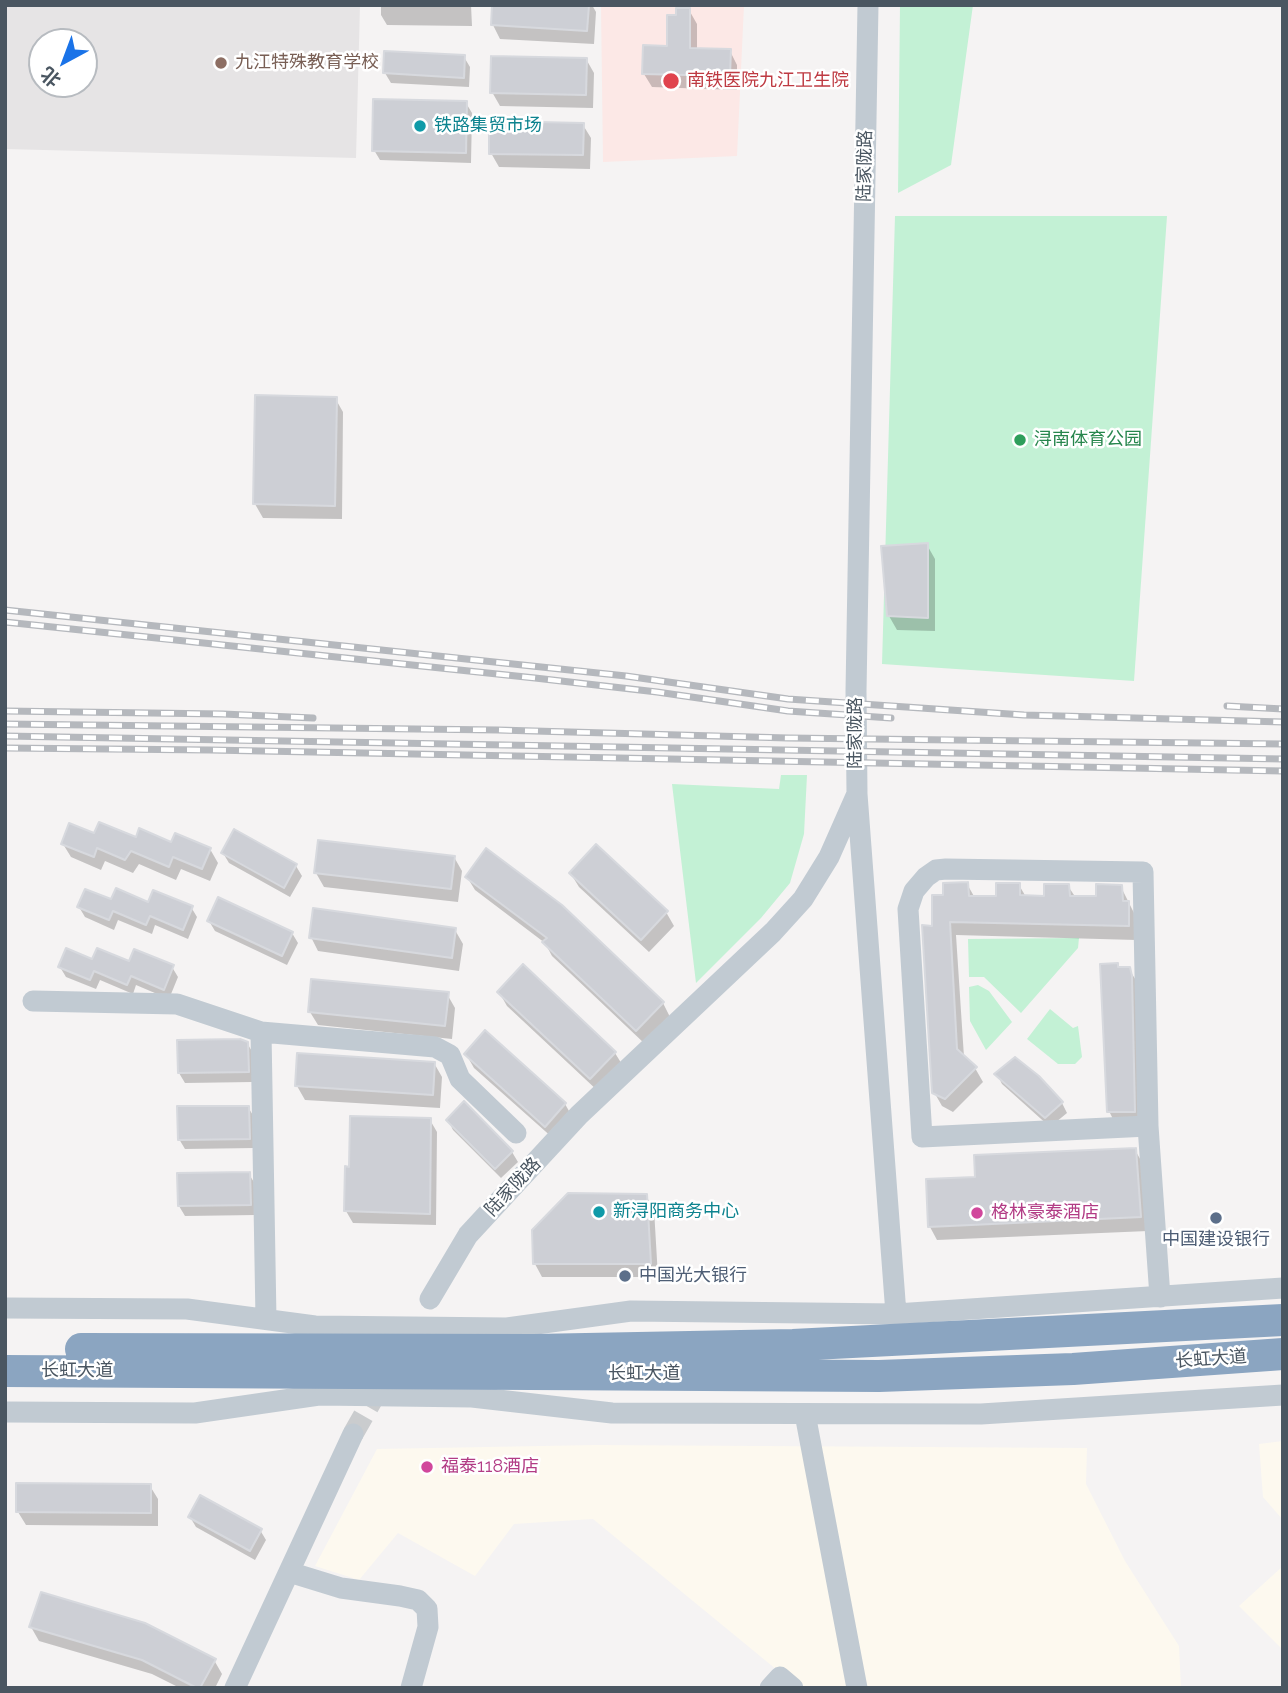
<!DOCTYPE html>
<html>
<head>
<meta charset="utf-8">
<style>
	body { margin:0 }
	#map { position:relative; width:1288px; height:1693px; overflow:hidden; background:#f5f3f3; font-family:Raleway,"Noto Sans SC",sans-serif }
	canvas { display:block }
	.frame { position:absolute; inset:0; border:7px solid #4a5661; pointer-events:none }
	.north { position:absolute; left:28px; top:28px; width:70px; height:70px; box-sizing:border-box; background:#fff; border:2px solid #b7bbc0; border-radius:50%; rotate:221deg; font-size:19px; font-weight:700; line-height:28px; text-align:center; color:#4a5661 }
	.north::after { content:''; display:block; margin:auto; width:24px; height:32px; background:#1a73e8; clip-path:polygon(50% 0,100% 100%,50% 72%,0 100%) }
</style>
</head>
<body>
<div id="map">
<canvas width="1288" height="1693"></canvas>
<div class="frame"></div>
<div class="north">北</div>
</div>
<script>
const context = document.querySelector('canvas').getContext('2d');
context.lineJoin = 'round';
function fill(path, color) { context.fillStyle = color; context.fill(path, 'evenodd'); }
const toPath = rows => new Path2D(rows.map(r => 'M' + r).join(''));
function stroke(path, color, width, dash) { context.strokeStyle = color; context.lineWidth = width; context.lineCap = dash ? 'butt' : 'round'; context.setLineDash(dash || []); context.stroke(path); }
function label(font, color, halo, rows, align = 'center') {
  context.font = font + ' Raleway,"Noto Sans SC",sans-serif'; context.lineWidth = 5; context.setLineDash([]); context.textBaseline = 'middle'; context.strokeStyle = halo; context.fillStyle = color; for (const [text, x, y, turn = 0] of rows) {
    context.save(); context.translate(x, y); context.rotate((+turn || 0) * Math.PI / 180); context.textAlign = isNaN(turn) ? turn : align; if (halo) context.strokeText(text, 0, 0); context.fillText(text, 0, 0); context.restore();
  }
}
const commercial = toPath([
	[1283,1441,1283,1520,1263,1497,1259,1444],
	[596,1445,1087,1448,1086,1484,1125,1561,1179,1646,1181,1688,799,1688,593,1519,514,1524,475,1576,398,1533,359,1580,315,1566,377,1449],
	[1283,1566,1283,1650,1239,1606]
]);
const education = toPath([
	[5,5,360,5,356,158,5,149],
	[42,42,84,42,84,84,42,84]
]);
const medical = toPath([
	[601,5,744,5,737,156,603,162]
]);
const green = toPath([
	[900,5,973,5,951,165,898,193],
	[895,216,1167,216,1134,681,882,664],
	[781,775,807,775,804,834,790,883,761,918,696,983,672,784,779,789],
	[1079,938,1078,948,1021,1013,984,977,969,977,968,939],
	[978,985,989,991,1012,1022,986,1050,970,1021,969,987],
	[1050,1009,1073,1028,1078,1026,1082,1057,1075,1064,1058,1064,1027,1039]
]);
const shadow = toPath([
	[381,5,471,5,472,26,387,25,381,15],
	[493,5,592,5,596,12,594,44,500,39,493,25],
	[689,10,697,24,697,50,730,51,737,65,737,90,652,87,644,74,668,48,678,17],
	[464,57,470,67,469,87,391,83,385,73],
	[586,59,594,73,593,108,500,106,492,92],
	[466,103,472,113,471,163,380,160,374,150],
	[583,125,591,138,590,169,499,167,491,153],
	[335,398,343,412,342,519,263,518,255,504],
	[927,545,935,559,935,631,897,630,889,616],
	[95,836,210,849,218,863,210,881,181,869,176,880,139,864,133,873,105,861,101,870,71,857,63,844],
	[223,853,296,866,302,876,290,897,229,863],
	[454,857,462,871,458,902,324,887,316,873],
	[571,874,666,912,674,926,649,952,579,887],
	[467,877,663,1003,670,1017,645,1044,552,956,545,943,475,890],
	[967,884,975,898,998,898,1019,885,1026,897,1046,897,1068,886,1076,898,1098,898,1121,887,1136,917,1136,940,956,935,964,1057,975,1068,983,1082,953,1112,942,1106,934,1092,933,928,944,897],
	[112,902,191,907,197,917,188,939,155,925,152,934,118,920,114,930,85,917,79,907],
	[209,921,292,933,298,943,287,965,215,931],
	[455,930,463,944,459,971,318,951,311,937],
	[93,962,172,967,178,977,169,999,136,985,133,994,100,980,96,989,66,977,60,967],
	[1117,965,1119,969,1129,969,1137,982,1141,1125,1116,1125,1109,1111],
	[499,992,615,1053,623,1066,599,1092,507,1006],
	[447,994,455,1008,452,1039,318,1025,310,1012],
	[485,1033,565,1104,573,1118,554,1139,474,1068,466,1054],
	[247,1043,253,1053,253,1082,185,1083,179,1073],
	[434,1063,442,1077,440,1108,305,1100,297,1086],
	[997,1074,1062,1103,1067,1113,1050,1127,1002,1084],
	[248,1107,254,1117,255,1148,185,1149,179,1139],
	[430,1120,437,1132,436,1225,353,1223,346,1211],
	[448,1120,512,1152,518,1162,501,1178,453,1130],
	[1135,1150,1143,1164,1148,1231,937,1240,930,1227,977,1179],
	[249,1174,255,1184,256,1215,185,1216,179,1206],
	[646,1196,654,1209,658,1277,542,1277,535,1264],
	[150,1486,158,1499,158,1526,26,1525,18,1512],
	[190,1517,260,1530,266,1540,255,1560,196,1527],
	[31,1627,214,1660,222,1674,215,1688,180,1688,152,1674,39,1641]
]);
const building = toPath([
	[492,5,589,5,587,31,491,25,492,5],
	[676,8,690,8,690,48,731,49,730,76,642,74,643,45,667,46,667,15,676,15,676,8],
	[384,51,465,55,464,78,383,73,384,51],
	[491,56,587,58,586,95,490,93,491,56],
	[373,99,467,101,466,153,372,151,373,99],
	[489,121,584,123,583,155,489,154,489,121],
	[255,395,337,397,335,506,253,504,255,395],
	[928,543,928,618,887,616,881,546,928,543],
	[99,822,136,837,139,828,171,842,175,833,211,848,202,869,173,857,169,867,131,851,125,860,97,848,94,857,61,844,69,823,94,833,99,822],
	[234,829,297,864,284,888,221,853,234,829],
	[318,840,455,856,451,889,314,873,318,840],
	[596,844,668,911,641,940,569,873,596,844],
	[486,848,562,905,664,1002,636,1031,542,942,547,938,465,877,486,848],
	[968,882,969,896,996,896,996,883,1020,883,1020,895,1044,896,1044,884,1069,884,1070,896,1096,896,1096,884,1122,885,1123,901,1129,901,1129,926,950,922,957,1049,977,1067,945,1099,932,1093,922,925,932,926,932,895,943,895,943,883,968,882],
	[116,888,148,902,153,890,193,906,183,930,150,916,146,925,113,911,109,920,77,907,85,889,111,899,116,888],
	[218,897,293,932,282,956,207,921,218,897],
	[313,908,456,928,452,958,309,938,313,908],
	[66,948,92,959,97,948,129,961,134,949,174,965,164,990,131,976,127,985,94,971,90,980,58,967,66,948],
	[1118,963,1118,967,1130,967,1132,976,1135,1112,1107,1112,1100,964,1118,963],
	[523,964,616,1052,590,1079,497,992,523,964],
	[311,979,449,992,445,1026,308,1012,311,979],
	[485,1030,566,1103,545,1127,464,1054,485,1030],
	[240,1039,248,1042,249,1072,178,1073,177,1040,240,1039],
	[297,1053,435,1062,433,1095,295,1086,297,1053],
	[1015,1057,1039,1076,1063,1102,1045,1118,994,1074,1015,1057],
	[464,1101,513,1151,495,1169,446,1120,464,1101],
	[177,1106,249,1106,250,1139,178,1140,177,1106],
	[350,1116,431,1118,430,1214,344,1211,345,1166,349,1167,350,1116],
	[1136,1148,1141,1217,928,1227,926,1179,975,1177,974,1155,1136,1148],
	[250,1172,251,1205,178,1206,177,1173,250,1172],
	[568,1193,647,1194,651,1264,533,1264,532,1230,568,1193],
	[16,1483,151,1484,151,1513,16,1512,16,1483],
	[200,1495,262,1529,250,1551,188,1517,200,1495],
	[41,1592,145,1623,216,1659,200,1688,197,1688,142,1660,29,1627,41,1592]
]);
const minorTunnel = toPath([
	[353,1434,382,1383]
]);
const minor = toPath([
	[868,5,856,691,857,794,896,1314],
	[33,1001,177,1004,261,1032,435,1047,450,1055,460,1079,516,1133],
	[261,1032,266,1319],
	[1148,1126,922,1137,908,909,914,891,926,877,936,870,946,869,1143,872,1148,1126,1160,1297],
	[430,1299,468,1235,579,1115,773,932,803,899,829,857,856,796],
	[5,1308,187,1309,315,1326,507,1328,631,1311,896,1314,1283,1288],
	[5,1412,195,1413,319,1395,472,1397,612,1413,981,1414,1283,1395],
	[805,1414,857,1688],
	[289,1572,341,1588,400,1596,418,1600,427,1609,428,1627,411,1688],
	[235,1688,353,1434],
	[770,1688,780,1677,793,1688]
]);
const highway = toPath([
	[81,1349,534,1350,793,1345,1283,1320],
	[5,1371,879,1376,1073,1369,1283,1354]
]);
const rail = toPath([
	[5,610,626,676,788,699,1024,715,1283,722],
	[5,622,535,678,657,692,788,711,891,718],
	[1227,706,1283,709],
	[5,711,223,714,313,718],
	[5,724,498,730,788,738,1283,744],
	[5,736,1283,759],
	[5,748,210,750,1283,771]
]);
const markers = [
	[221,63,7,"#8d6e63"],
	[671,81,9,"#e0444e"],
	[420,126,7,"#0f9aa8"],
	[1020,440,7,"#2e9e5b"],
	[599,1212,7,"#0f9aa8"],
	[977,1213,7,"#d1479c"],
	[1216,1218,7,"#5c6f8a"],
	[625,1276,7,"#5c6f8a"],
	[427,1467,7,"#d1479c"]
];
const educationNames = [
	["九江特殊教育学校",235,63]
];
const healthNames = [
	["南铁医院九江卫生院",687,81]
];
const cultureNames = [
	["铁路集贸市场",434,126],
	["新浔阳商务中心",613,1212]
];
const streetNames = [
	["陆家陇路",865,166,-89],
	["陆家陇路",856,733,-90],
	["陆家陇路",513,1187,-47],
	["长虹大道",1211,1359,-4],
	["长虹大道",77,1371],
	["长虹大道",644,1374]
];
const leisureNames = [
	["浔南体育公园",1034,440]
];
const hotelNames = [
	["格林豪泰酒店",991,1213],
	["福泰118酒店",441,1467]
];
const serviceNames = [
	["中国建设银行",1216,1240],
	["中国光大银行",639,1276,"left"]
];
fill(commercial, '#fdf9ef');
fill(education, '#e6e4e5');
fill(medical, '#fce8e6');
fill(green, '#c3f1d5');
fill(shadow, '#0003');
fill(building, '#cdcfd5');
stroke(building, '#d7d9de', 2);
stroke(minorTunnel, '#caccce', 21, [21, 10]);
stroke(minor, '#c1cad2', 21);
stroke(highway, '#8ba5c1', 32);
stroke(rail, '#b5b8bd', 7);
stroke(rail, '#fff', 4.5, [13]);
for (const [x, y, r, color] of markers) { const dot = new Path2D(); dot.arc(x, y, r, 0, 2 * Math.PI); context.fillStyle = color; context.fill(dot); stroke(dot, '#fff', 2.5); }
label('18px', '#785e54', '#fff', educationNames, 'left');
label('18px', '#be3a42', '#fff', healthNames, 'left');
label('18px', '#0d838f', '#fff', cultureNames, 'left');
label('18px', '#4a5661', '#fff', streetNames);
label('18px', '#27864d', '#fff', leisureNames, 'left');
label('18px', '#b23c85', '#fff', hotelNames, 'left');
label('18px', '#4e5e75', '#fff', serviceNames);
</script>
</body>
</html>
